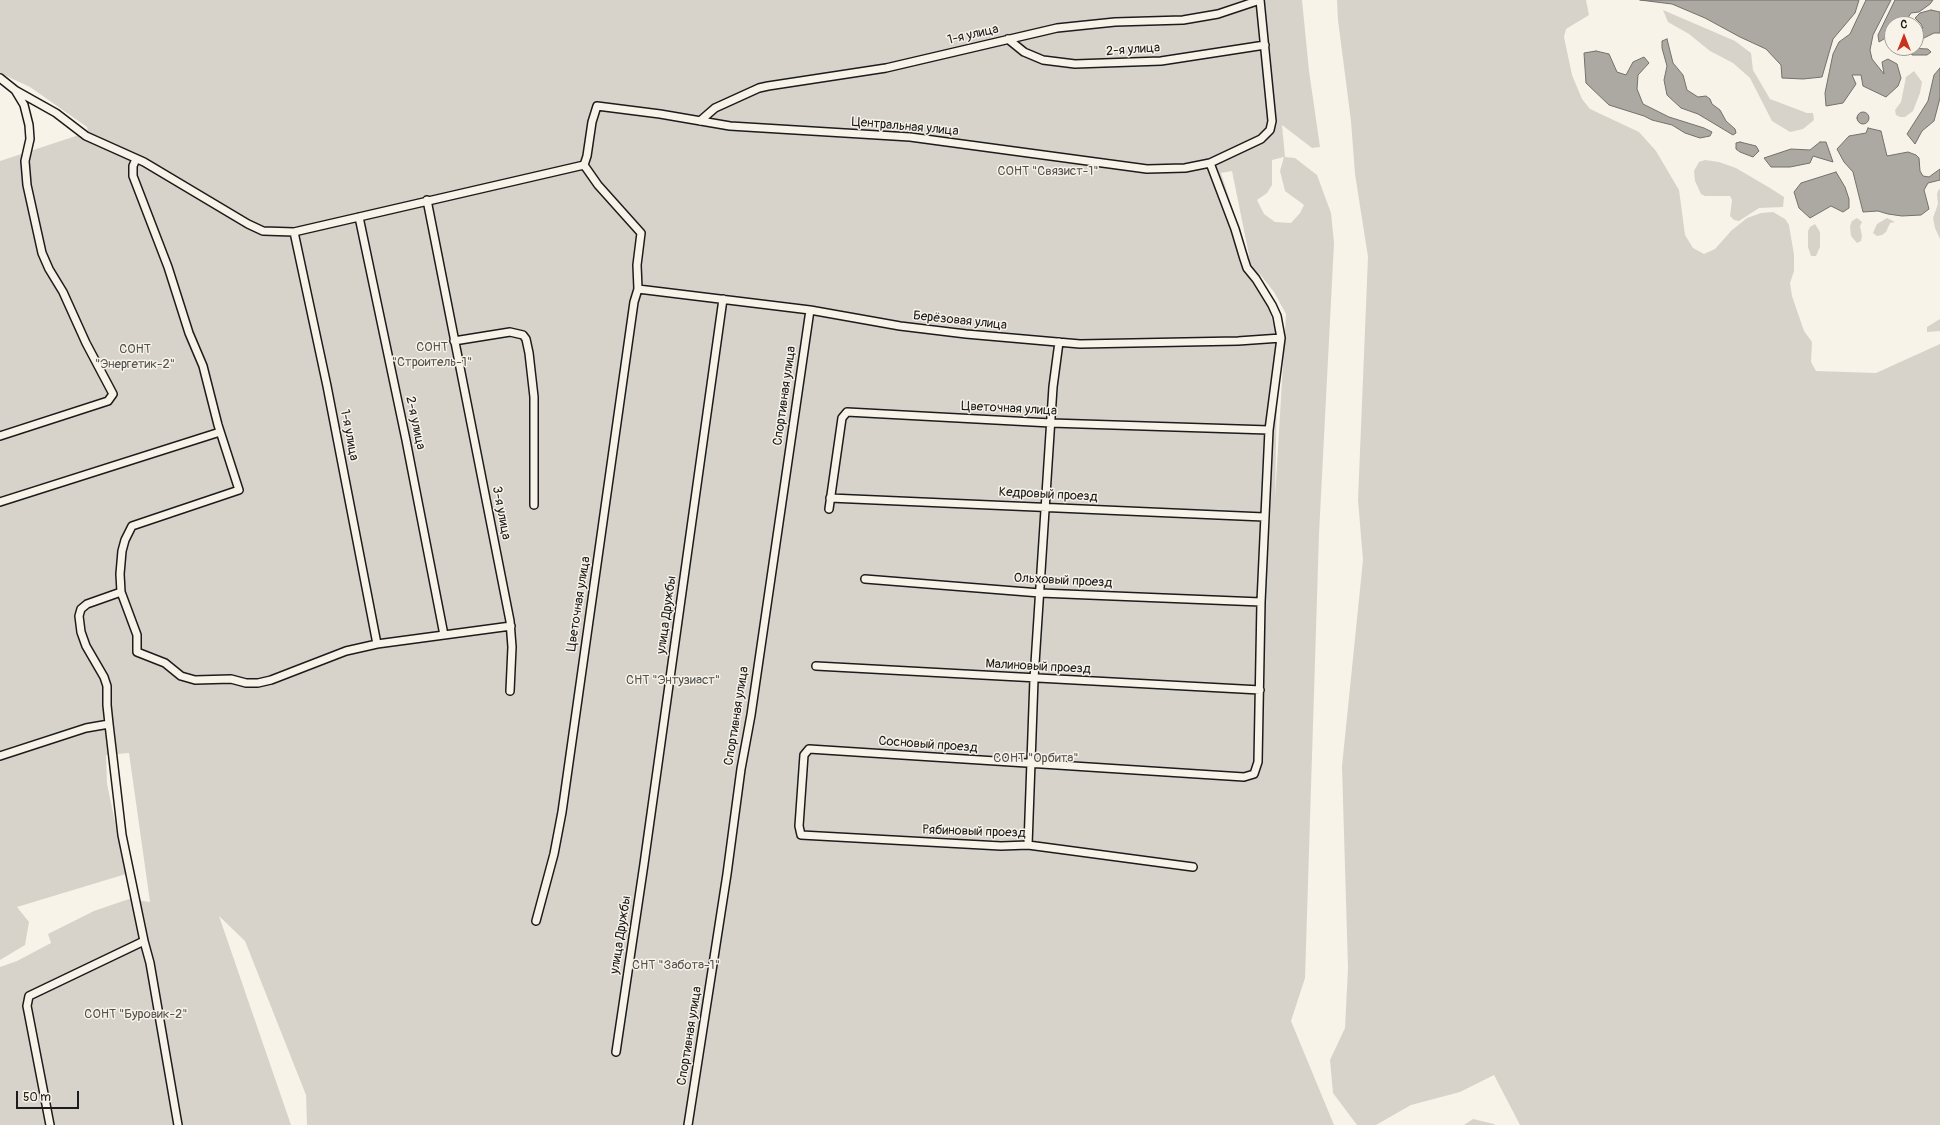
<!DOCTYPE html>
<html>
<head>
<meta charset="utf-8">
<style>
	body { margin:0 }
	#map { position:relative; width:1940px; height:1125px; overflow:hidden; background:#f7f3e8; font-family:Pangolin,sans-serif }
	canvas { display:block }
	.north { position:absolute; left:1884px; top:16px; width:40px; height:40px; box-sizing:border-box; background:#f7f3e8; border:1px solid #9f9d96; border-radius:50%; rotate:0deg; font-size:11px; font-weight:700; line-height:16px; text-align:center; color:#1c1c1c }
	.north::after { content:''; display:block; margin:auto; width:14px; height:18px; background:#c8321e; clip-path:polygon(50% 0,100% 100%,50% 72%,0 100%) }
	.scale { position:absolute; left:16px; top:1091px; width:63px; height:18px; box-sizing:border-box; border:2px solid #1c1c1c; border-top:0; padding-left:5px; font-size:12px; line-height:14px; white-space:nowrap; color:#1c1c1c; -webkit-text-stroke:3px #f7f3e8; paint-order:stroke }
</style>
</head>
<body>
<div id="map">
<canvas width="1940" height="1125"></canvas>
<div class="north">С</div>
<div class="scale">50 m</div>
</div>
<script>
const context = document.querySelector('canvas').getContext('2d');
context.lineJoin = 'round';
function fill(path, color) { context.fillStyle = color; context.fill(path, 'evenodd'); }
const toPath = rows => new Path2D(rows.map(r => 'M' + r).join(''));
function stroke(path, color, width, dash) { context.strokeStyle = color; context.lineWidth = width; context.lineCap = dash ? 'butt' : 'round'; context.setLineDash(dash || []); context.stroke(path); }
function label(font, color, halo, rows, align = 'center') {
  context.font = font + ' Pangolin,sans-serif'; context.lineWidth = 3; context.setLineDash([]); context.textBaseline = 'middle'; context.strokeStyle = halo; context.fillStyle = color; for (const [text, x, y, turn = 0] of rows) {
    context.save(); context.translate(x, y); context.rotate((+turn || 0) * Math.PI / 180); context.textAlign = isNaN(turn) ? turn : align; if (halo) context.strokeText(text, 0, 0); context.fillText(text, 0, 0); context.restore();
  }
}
const green = toPath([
	[0,0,1302,0,1309,71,1320,147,1312,148,1282,125,1285,157,1295,158,1317,175,1331,213,1334,243,1319,534,1305,978,1291,1021,1334,1125,307,1125,306,1095,245,941,219,916,291,1125,0,1125,0,967,17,961,51,943,48,934,94,911,129,899,150,902,129,753,106,755,107,784,126,874,17,907,29,922,25,945,0,960,0,161,88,132,87,127,30,87,0,73],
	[1284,157,1280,171,1285,191,1304,205,1300,213,1291,223,1275,222,1264,214,1257,200,1267,193,1272,185,1272,160],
	[1232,171,1249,255,1248,256,1221,173],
	[1259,273,1274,292,1286,314,1275,498,1278,341],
	[1337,0,1586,0,1589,15,1566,29,1564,37,1572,75,1582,99,1590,109,1639,132,1656,151,1679,190,1685,235,1693,248,1704,254,1715,249,1731,231,1747,218,1761,213,1773,212,1785,219,1789,225,1794,255,1794,271,1790,283,1792,296,1804,331,1812,342,1811,362,1816,371,1876,373,1940,344,1940,1125,1520,1125,1494,1075,1460,1092,1411,1105,1376,1125,1357,1125,1333,1093,1330,1060,1345,1028,1348,968,1342,766,1363,560,1358,500,1368,257,1355,174,1351,121,1338,20],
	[1663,10,1735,41,1751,53,1753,70,1770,99,1807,113,1813,113,1814,120,1803,129,1790,132,1772,121,1750,78,1733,63,1710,51,1689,34,1668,22],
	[1914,71,1922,82,1920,93,1913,111,1905,117,1900,117,1896,115,1895,110,1901,102,1906,77],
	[1705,160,1719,162,1736,168,1770,188,1784,197,1783,207,1759,208,1739,221,1734,220,1730,216,1732,200,1730,196,1705,196,1701,194,1695,181,1694,171,1699,162],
	[1939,189,1940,190,1940,239,1935,228,1933,218,1938,204,1937,194],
	[1857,218,1862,222,1860,226,1862,236,1861,241,1857,243,1851,236,1850,226,1852,221],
	[1887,218,1895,222,1890,223,1886,232,1882,235,1877,236,1873,233,1877,224],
	[1815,224,1820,232,1820,247,1816,256,1811,256,1808,247,1808,231,1810,227],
	[1940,319,1940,331,1927,332,1927,327],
	[1473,1119,1494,1124,1495,1125,1464,1125]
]);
const water = toPath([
	[1640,0,1859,0,1855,13,1833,39,1822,77,1803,79,1782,78,1781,65,1766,49,1740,37,1705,18,1672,4,1640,0],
	[1866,0,1891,0,1873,35,1870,50,1872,59,1884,74,1882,62,1888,59,1897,64,1901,78,1898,86,1886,97,1863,86,1861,75,1852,75,1856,84,1843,103,1826,106,1825,93,1833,54,1839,42,1850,34,1866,0],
	[1895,0,1933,0,1930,4,1919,12,1911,13,1904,24,1892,24,1892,34,1879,42,1878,35,1895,0],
	[1931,10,1940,12,1940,33,1934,33,1916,42,1916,33,1923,28,1921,24,1915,18,1920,13,1931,10],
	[1667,39,1673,63,1683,75,1687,90,1698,97,1706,96,1710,99,1712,104,1720,110,1726,121,1735,129,1736,133,1733,135,1698,114,1681,108,1667,95,1664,80,1667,66,1662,48,1662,41,1667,39],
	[1907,48,1928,49,1931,52,1927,55,1912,55,1907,48],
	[1596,51,1609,54,1617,72,1626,75,1633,62,1644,57,1649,63,1638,75,1637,89,1643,104,1669,117,1704,128,1712,132,1710,136,1700,138,1685,133,1672,125,1652,120,1644,116,1609,105,1586,83,1584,53,1596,51],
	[1940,68,1940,98,1934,121,1922,131,1915,144,1907,134,1928,101,1934,75,1940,68],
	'1857 118a6 6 0 1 1 12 0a6 6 0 1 1-12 0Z',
	[1868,128,1881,131,1887,156,1908,152,1916,155,1919,158,1920,171,1923,176,1929,177,1940,169,1940,180,1928,183,1924,190,1929,209,1921,215,1902,216,1888,214,1878,211,1863,212,1853,172,1844,162,1837,149,1849,136,1866,133,1868,128],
	[1740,142,1756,146,1759,151,1753,157,1740,152,1736,149,1736,143,1740,142],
	[1820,142,1826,142,1833,162,1813,156,1810,163,1790,167,1771,167,1764,158,1791,149,1810,150,1820,142],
	[1836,172,1845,187,1849,199,1849,208,1843,212,1831,206,1810,218,1799,208,1794,192,1801,183,1836,172]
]);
const street = toPath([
	[1008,39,1024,52,1043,60,1075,64,1161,61,1265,45],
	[0,78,15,90,24,105,29,125,30,139,25,161,27,185,42,253,49,269,63,292,86,343,113,394,108,401,0,436],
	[15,90,56,113,86,136,144,162,248,224,263,231,294,232,584,165,587,156,592,122,597,106,660,114,730,126,910,137,1147,169,1185,168,1210,163,1261,139,1270,130,1272,121,1260,0],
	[700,121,715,108,759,88,768,86,886,68,1057,28,1115,22,1183,20,1218,14,1260,0],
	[427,200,510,621,512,647,510,691],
	[359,217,406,440,444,635],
	[294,232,327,386,377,644],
	[638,289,810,310,900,326,966,334,1080,344,1238,341,1281,338],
	[454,341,510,332,523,335,526,339,529,353,534,397,534,505],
	[830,498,1264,517],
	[0,502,220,432],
	[829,509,842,418,847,412,1051,423,1269,430],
	[865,579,1040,593,1261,602],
	[121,592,137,635,137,652,165,663,181,676,195,680,231,679,246,683,258,683,271,680,346,651,377,644,511,626],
	[816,666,1260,690],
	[109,724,107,705,107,686,104,677,86,646,81,632,79,616,81,609,87,604,121,592,120,574,122,551,125,540,132,526,239,490,218,425,203,366,189,333,168,267,133,176,133,166,136,159],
	[0,756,86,728,109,724,122,835,144,941,29,996,27,1006,28,1011,50,1125],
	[1028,845,1034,679,1053,387,1059,342],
	[1193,867,1028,845,1001,846,801,835,799,826,804,755,809,749,1244,777,1254,774,1258,762,1261,602,1269,430,1281,338,1277,316,1272,305,1256,279,1247,268,1244,259,1235,229,1210,163],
	[536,921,554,854,562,812,634,302,638,289,637,265,641,233,598,185,584,165],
	[144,941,150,963,178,1125],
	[616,1052,644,864,723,299],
	[688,1125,727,874,741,769,751,715,810,310]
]);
const streetNames = [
	["1-я улица",973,35,-13],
	["2-я улица",1133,50,-4],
	["Центральная улица",905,127,5],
	["Берёзовая улица",960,321,6],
	["Спортивная улица",785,396,-82],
	["Цветочная улица",1009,409,3],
	["2-я улица",415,423,78],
	["1-я улица",349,435,79],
	["Кедровый проезд",1048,495,3],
	["3-я улица",501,513,79],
	["Ольховый проезд",1063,581,3],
	["Цветочная улица",579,604,-81],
	["улица Дружбы",667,615,-82],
	["Малиновый проезд",1038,667,3],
	["Спортивная улица",737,716,-81],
	["Сосновый проезд",928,745,4],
	["Рябиновый проезд",974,832,2],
	["улица Дружбы",621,935,-81],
	["Спортивная улица",690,1036,-81]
];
const parkNames = [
	["СОНТ \"Связист-1\"",1048,172],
	["СОНТ",432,348],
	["\"Строитель-1\"",432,363],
	["СОНТ",135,350],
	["\"Энергетик-2\"",135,365],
	["СНТ \"Энтузиаст\"",673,681],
	["СОНТ \"Орбита\"",1036,759],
	["СНТ \"Забота-1\"",676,966],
	["СОНТ \"Буровик-2\"",136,1015]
];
fill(green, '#d7d3cb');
fill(water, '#aca9a2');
stroke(water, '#72716c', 1);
stroke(street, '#1c1c1c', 10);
stroke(street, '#f7f3e8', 7);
label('13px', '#1c1c1c', '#f7f3e8', streetNames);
label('13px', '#545351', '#f7f3e8', parkNames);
</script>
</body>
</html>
